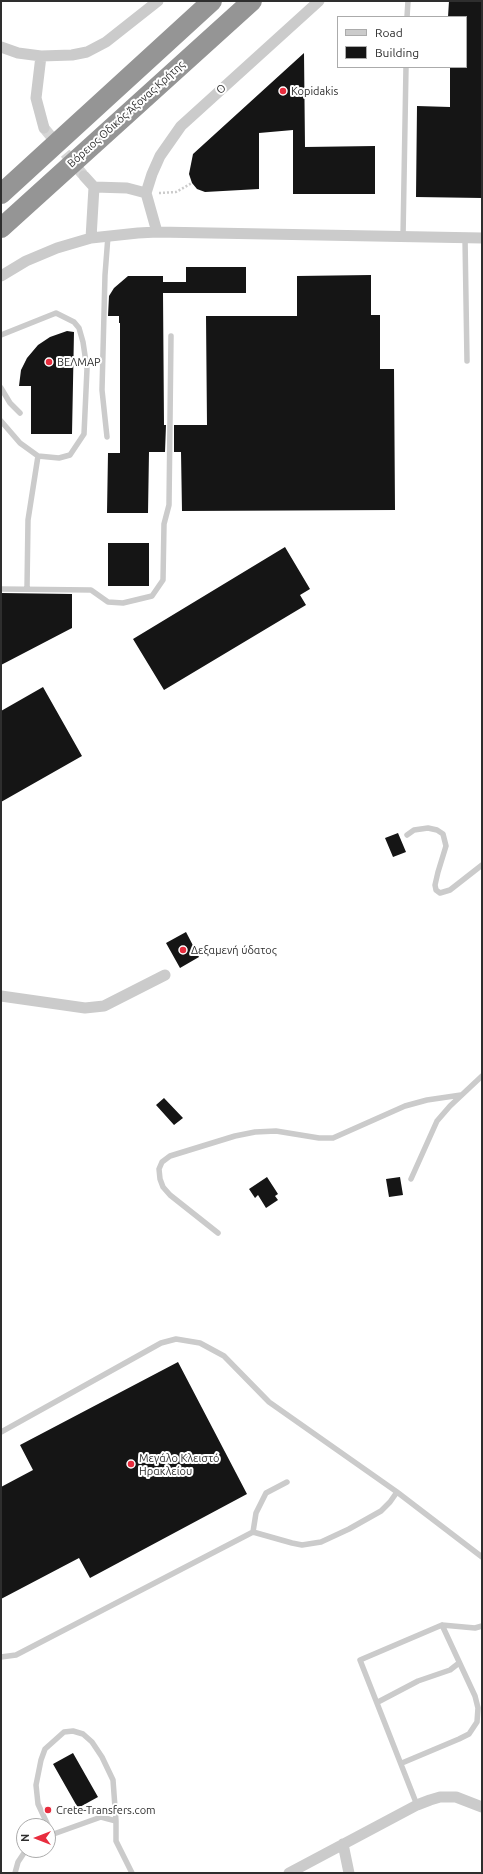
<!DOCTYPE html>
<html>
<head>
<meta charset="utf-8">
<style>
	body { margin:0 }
	#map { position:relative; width:483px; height:1874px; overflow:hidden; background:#fff; font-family:Ubuntu,sans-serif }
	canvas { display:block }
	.frame { position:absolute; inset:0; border:2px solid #2e2e2e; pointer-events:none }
	.legend { position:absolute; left:337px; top:16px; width:130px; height:52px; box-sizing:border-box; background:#fff; border:1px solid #ababab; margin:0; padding:5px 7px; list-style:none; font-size:12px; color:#2e2e2e }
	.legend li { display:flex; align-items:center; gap:8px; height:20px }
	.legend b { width:20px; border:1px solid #ababab }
	.north { position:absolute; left:16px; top:1818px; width:40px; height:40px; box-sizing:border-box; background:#fff; border:1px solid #ababab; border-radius:50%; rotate:270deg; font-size:11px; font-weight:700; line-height:16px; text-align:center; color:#2e2e2e }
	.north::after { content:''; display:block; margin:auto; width:14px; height:18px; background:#e82d3e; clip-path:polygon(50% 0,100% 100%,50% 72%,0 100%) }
</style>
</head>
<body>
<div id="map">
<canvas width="483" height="1874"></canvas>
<div class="frame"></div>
<ul class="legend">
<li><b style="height:5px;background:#cbcbcb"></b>Road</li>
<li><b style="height:11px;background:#151515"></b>Building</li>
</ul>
<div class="north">N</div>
</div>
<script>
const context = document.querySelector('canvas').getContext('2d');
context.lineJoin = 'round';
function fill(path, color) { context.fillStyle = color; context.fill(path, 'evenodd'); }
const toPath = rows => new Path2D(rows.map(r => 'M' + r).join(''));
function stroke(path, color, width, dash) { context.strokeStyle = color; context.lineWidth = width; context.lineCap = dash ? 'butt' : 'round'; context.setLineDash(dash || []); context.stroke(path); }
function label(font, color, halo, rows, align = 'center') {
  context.font = font + ' Ubuntu,sans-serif'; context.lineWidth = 4; context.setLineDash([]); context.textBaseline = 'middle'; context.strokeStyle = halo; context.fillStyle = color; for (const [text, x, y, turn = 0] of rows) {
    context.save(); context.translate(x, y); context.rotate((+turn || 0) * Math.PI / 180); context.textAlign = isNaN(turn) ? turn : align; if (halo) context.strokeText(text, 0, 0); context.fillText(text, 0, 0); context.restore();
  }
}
const building = toPath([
	[449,1,482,1,482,198,416,197,417,106,450,107,450,67,466,67,466,17,448,17],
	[304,53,305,147,375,146,375,194,293,194,293,130,259,133,259,189,205,192,197,189,192,183,189,174,193,154],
	[186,267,246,267,246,293,163,293,164,425,166,425,165,452,149,452,148,513,107,513,108,453,120,453,120,323,119,323,119,316,108,316,109,296,114,288,128,276,163,276,163,282,186,282],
	[371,275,371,315,380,315,380,369,394,369,395,510,182,511,181,452,174,452,174,425,207,425,206,316,297,316,297,276],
	[67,331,74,332,72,434,31,434,31,386,19,386,21,370,27,358,38,345,50,337],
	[108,543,149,543,149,586,108,586],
	[285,547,310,589,300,595,306,605,164,690,133,639],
	[1,593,72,594,72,628,1,665],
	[43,687,82,756,1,802,1,711],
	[398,833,406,852,393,857,385,838],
	[186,932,199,957,180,968,166,943],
	[164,1098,183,1118,174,1125,156,1105],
	[267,1177,278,1194,275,1196,278,1200,266,1208,258,1195,255,1198,249,1189],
	[400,1177,403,1195,389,1197,386,1179],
	[178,1362,247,1494,90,1578,79,1558,1,1599,1,1487,33,1470,20,1445],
	[73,1753,98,1797,78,1808,53,1764]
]);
const streetTunnel = toPath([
	[44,128,84,176]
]);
const path = toPath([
	[159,193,176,192,192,183]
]);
const lane = toPath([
	[407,17,408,1],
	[403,237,406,67],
	[465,238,467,361],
	[1,335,56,313,74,322,79,328,83,342,87,369,84,434,70,455,59,458,38,456,20,443,1,421],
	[1,388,10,403,20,413],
	[107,437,102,390,105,275,108,236],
	[27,588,28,520,38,456],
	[1,589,91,590,108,602,123,603,152,596,163,580,164,524,169,505,171,336],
	[407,835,414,830,428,828,437,830,443,834,446,846,438,872,435,885,436,890,440,893,450,890,482,865],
	[411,1179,437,1121,450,1106,482,1076],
	[218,1233,170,1195,163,1187,160,1179,159,1169,162,1162,170,1156,235,1136,255,1132,276,1131,319,1138,333,1138,405,1106,427,1100,461,1095],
	[1,1432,161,1343,176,1339,200,1343,224,1356,269,1402,397,1492,482,1557],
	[253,1532,256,1513,266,1493,287,1482],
	[1,1657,16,1655,253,1532,292,1543,302,1545,321,1542,349,1529,381,1511,390,1502,397,1492],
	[378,1702,418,1681,450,1670,459,1663],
	[402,1763,459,1739,469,1734,477,1722,478,1708,475,1696,442,1625],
	[417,1805,360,1660,442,1625,475,1628,482,1626],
	[52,1834,38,1804,36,1785,41,1760,45,1749,64,1732,73,1731,83,1734,92,1742,102,1757,113,1780,116,1821],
	[48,1836,101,1817,116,1821,116,1841,132,1873],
	[15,1873,18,1862,26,1850]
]);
const street = toPath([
	[1,47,18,53,41,56,72,55,87,52,106,42,158,1],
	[41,56,36,98,44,128],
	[84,176,94,187],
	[146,193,152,174,160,156,181,126,319,1],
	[146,193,157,232],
	[91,238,94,187,127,188,146,193],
	[1,276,26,261,57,248,91,238,138,233,157,232,482,238],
	[1,996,85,1008,104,1006,165,975],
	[343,1844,349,1873],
	[289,1873,417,1805,430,1800,440,1797,456,1797,482,1807]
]);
const highway = toPath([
	[1,194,212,1],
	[1,228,252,1]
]);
const markers = [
	[283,91,4,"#e82d3e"],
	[49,362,4,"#e82d3e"],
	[183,950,4,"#e82d3e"],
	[131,1464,4,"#e82d3e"],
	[48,1810,4,"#e82d3e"]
];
const streetNames = [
	["Ο",221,89,-41],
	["Βόρειος Οδικός Άξονας Κρήτης",126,114,-42]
];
const poiNames = [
	["Kopidakis",291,91],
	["ΒΕΛΜΑΡ",57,362],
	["Δεξαμενή ύδατος",191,950],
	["Μεγάλο Κλειστό",139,1458],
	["Ηρακλείου",139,1471],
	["Crete-Transfers.com",56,1810]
];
fill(building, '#151515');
stroke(streetTunnel, '#d5d5d5', 11, [11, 5.5]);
stroke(path, '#cbcbcb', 2.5, [2, 2]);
stroke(lane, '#cbcbcb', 5.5);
stroke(street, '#cbcbcb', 11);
stroke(highway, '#959595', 20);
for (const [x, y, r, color] of markers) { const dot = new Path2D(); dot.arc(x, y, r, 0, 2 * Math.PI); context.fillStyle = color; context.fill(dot); stroke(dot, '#fff', 1.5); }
label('11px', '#2e2e2e', '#fff', streetNames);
label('11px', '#2e2e2e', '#fff', poiNames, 'left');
</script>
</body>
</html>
